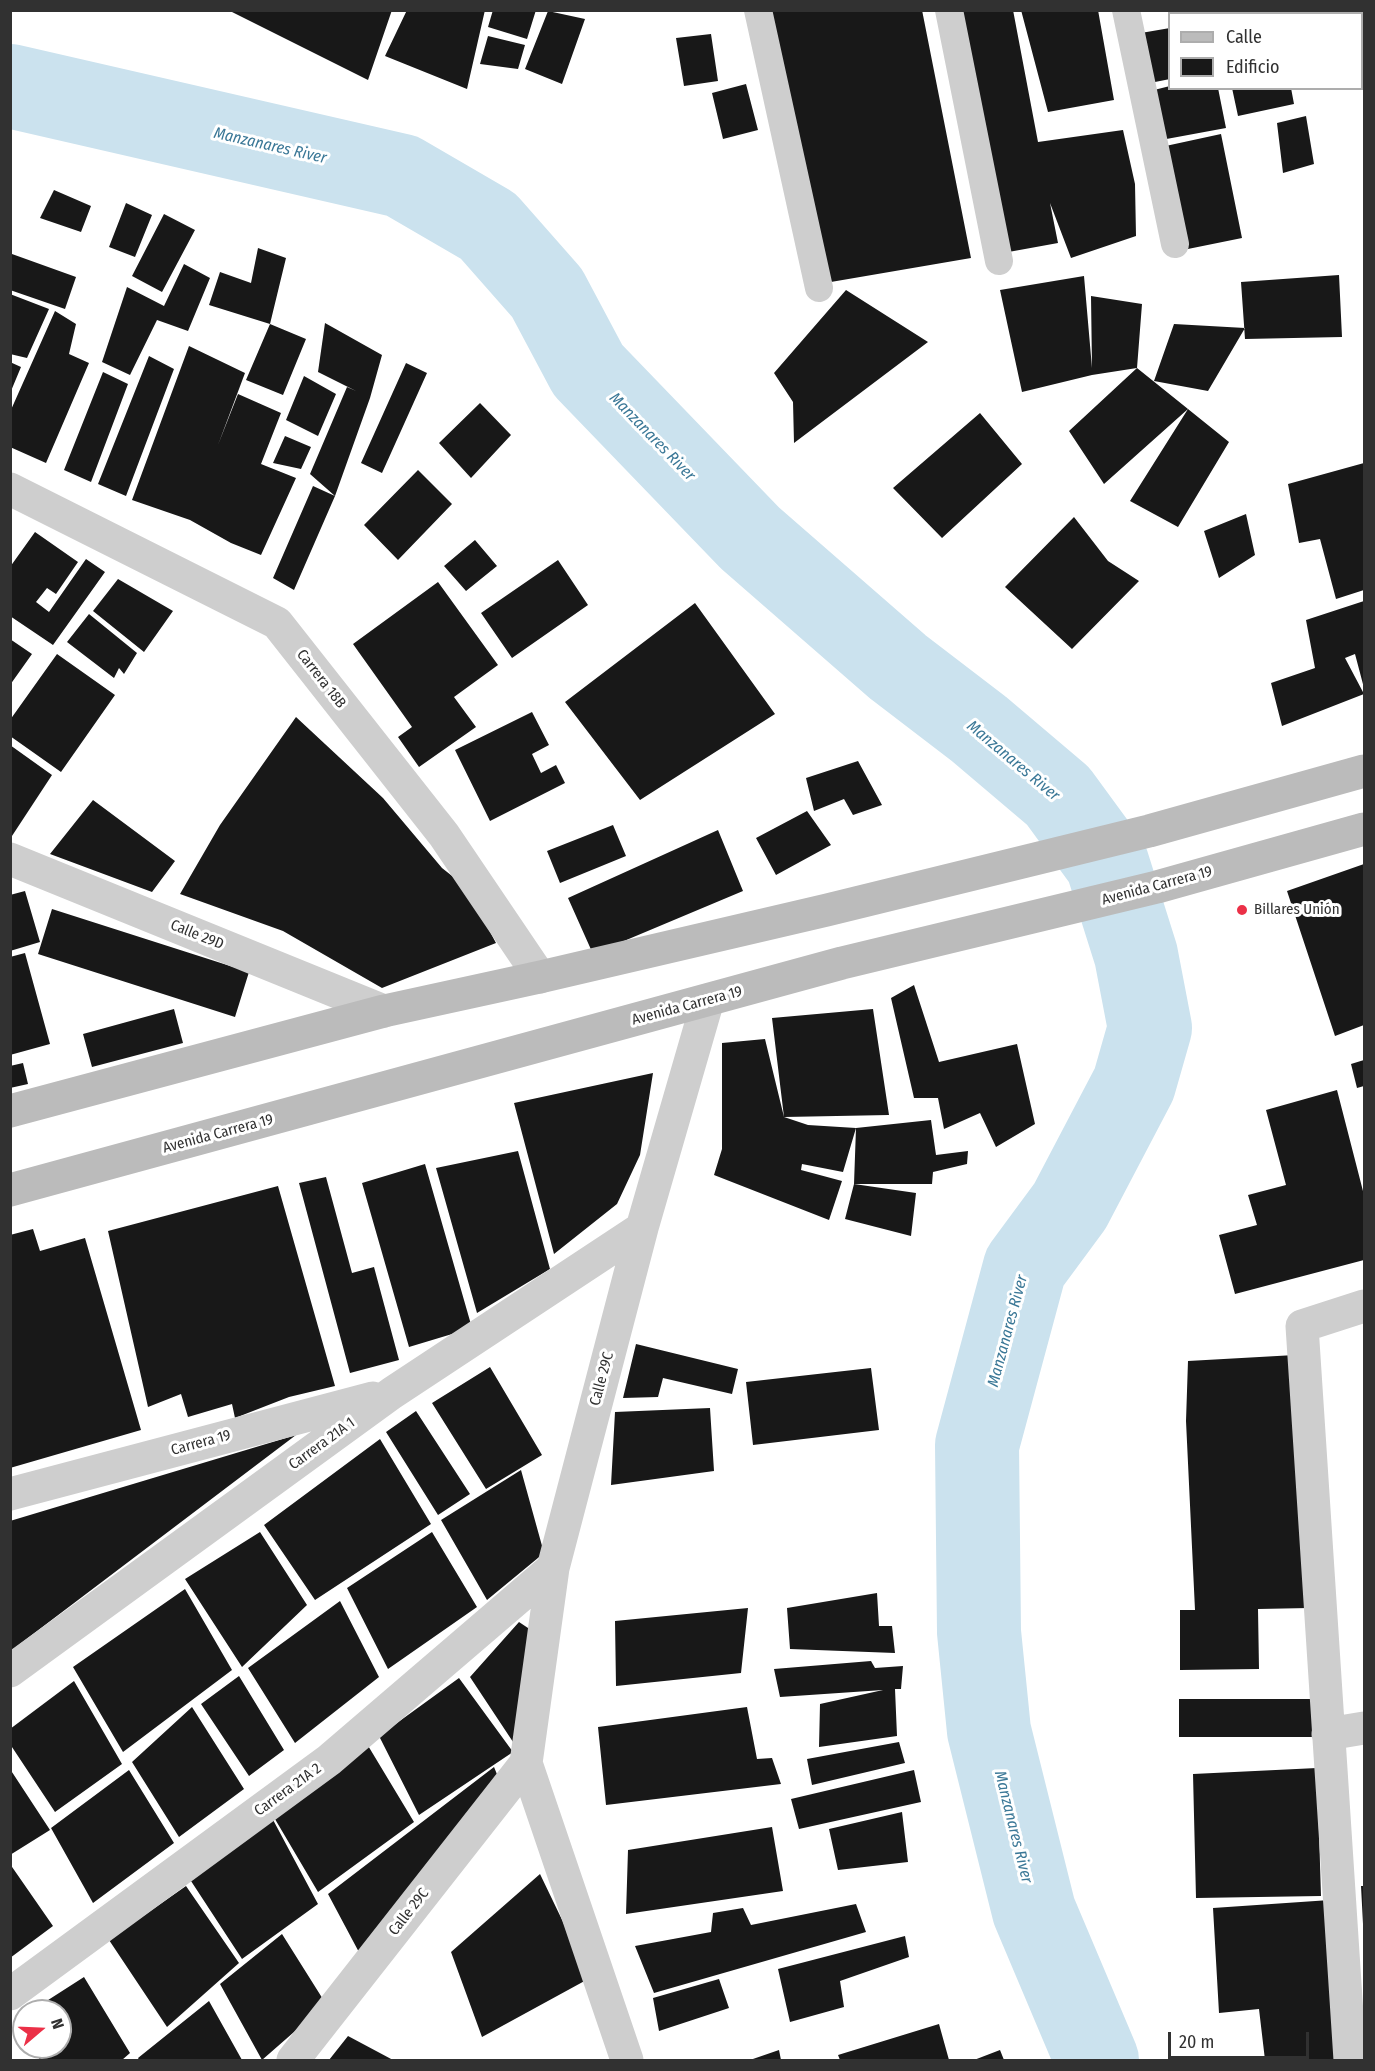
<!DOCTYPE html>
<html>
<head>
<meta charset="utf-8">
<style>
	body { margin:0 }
	#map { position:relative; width:1375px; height:2071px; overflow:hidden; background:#fff; font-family:"Fira Sans Condensed",sans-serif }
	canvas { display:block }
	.frame { position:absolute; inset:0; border:12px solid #313131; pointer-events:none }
	.legend { position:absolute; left:1168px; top:12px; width:195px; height:78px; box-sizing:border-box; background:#fff; border:2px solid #adadad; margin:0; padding:8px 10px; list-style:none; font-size:18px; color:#313131 }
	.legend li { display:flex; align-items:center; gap:12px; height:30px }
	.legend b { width:30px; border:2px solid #adadad }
	.north { position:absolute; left:12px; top:1999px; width:60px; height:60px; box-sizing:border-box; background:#fff; border:2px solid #adadad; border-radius:50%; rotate:71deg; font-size:16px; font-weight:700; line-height:24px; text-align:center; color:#313131 }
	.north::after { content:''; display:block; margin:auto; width:21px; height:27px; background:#eb3047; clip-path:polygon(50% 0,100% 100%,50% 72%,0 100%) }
	.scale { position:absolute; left:1168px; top:2032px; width:141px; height:27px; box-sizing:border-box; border:3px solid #313131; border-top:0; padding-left:8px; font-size:18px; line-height:21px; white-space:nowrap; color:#313131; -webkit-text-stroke:4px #fff; paint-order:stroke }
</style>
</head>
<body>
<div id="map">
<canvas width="1375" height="2071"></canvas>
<div class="frame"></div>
<ul class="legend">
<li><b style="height:8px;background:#bbb"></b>Calle</li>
<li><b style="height:16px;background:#181818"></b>Edificio</li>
</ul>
<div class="north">N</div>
<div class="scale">20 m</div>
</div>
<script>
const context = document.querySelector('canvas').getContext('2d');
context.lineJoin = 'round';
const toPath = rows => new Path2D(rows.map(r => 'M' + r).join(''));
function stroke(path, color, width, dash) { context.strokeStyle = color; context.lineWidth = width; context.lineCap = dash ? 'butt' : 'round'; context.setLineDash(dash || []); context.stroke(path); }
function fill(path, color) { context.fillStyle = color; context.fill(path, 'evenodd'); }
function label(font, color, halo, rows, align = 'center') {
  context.font = font + ' "Fira Sans Condensed",sans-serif'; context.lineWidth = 6; context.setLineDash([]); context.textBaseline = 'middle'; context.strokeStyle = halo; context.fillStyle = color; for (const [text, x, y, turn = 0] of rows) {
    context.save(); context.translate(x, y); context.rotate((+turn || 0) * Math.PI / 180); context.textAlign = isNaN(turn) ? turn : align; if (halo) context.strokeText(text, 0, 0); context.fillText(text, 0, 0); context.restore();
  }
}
const river = toPath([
	[10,86,402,176,488,226,547,293,588,370,750,538,898,667,979,729,1058,796,1107,863,1136,955,1150,1028,1134,1084,1070,1206,1025,1267,977,1445,979,1632,989,1731,1034,1911,1097,2060]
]);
const building = toPath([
	[228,10,392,10,368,80],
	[407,10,485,10,467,89,385,56],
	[493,10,536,10,527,39,488,27],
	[767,10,922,10,971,258,825,283],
	[956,10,1013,10,1038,142,1123,130,1135,184,1136,236,1071,258,1050,203,1058,243,1003,253],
	[1021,10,1098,10,1114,100,1048,112],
	[548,11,585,19,562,84,525,69],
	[1170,28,1170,79,1150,83,1141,33],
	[711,34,718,81,684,86,676,38],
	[488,36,525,45,518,69,480,64],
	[746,84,758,130,723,139,712,93],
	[1170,86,1170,88,1218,88,1226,128,1161,140,1154,90],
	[1232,88,1291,88,1294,104,1238,116],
	[1306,116,1314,164,1283,173,1277,123],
	[1221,134,1242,238,1178,251,1161,147],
	[54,190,91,206,81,232,40,218],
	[126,203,152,215,135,257,109,247],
	[164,214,195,230,162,292,132,276],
	[258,248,286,258,270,324,209,305,220,272,251,283],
	[12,254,76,277,65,309,10,290],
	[184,264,210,278,188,331,157,320,130,375,102,362,127,287,164,306],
	[1339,275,1342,337,1245,339,1241,282],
	[1084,276,1092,368,1091,296,1142,304,1137,368,1092,375,1022,392,1000,290],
	[846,290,928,342,794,443,793,402,774,373],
	[10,294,49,309,27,358,10,354],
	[55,311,76,324,69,354,89,363,46,463,10,447,10,412],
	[325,323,382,355,370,398,335,496,310,474,347,387,356,391,318,372],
	[270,324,306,339,283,395,246,380],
	[1174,324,1245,328,1208,391,1154,381],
	[189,346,245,373,218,445,238,394,281,413,261,464,296,478,261,555,231,543,190,520,132,500],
	[149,356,174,369,126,496,98,484],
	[10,362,21,367,11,391,10,391],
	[406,363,427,373,382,473,361,463],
	[1137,368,1188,409,1104,484,1069,431],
	[103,372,128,384,91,482,64,470],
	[304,376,336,394,318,436,286,420],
	[480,403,511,435,471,478,439,443],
	[1188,409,1229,442,1178,527,1130,501],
	[980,413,1022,464,942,538,893,488],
	[285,436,311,447,301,469,273,463],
	[1364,463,1364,590,1336,599,1320,539,1299,543,1288,484],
	[418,470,452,504,398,560,364,525],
	[313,486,335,496,294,590,273,578],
	[1246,514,1255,555,1219,578,1204,531],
	[1074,517,1108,561,1139,581,1072,649,1005,587],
	[35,532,78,562,56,594,47,588,36,602,49,612,86,559,105,572,53,645,10,616,10,567],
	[475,540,497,566,466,591,444,566],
	[558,560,588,605,512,658,481,613],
	[118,579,173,611,144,652,93,611],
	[438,582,498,665,454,697,476,727,419,767,398,737,412,727,353,644],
	[1364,601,1364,688,1355,654,1345,658,1364,694,1282,726,1271,683,1315,668,1306,620],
	[695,603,775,714,640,800,565,702],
	[89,614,137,653,124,674,119,668,114,678,67,642],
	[10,639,32,654,10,685],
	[57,654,115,695,61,772,10,736,10,720],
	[532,712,549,745,532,754,541,773,556,765,565,783,490,821,455,750],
	[296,717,383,798,442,868,466,887,496,943,382,988,283,931,180,894,220,825],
	[10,745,52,775,10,839],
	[858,761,882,805,853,815,844,799,814,811,806,778],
	[93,800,175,861,152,892,50,854],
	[807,811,831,845,776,875,756,838],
	[613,825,626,856,560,883,547,851],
	[718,830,743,891,593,954,568,898],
	[1364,864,1364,1025,1335,1036,1287,891],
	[25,891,40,942,10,951,10,895],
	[52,909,249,972,235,1017,38,954],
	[25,953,50,1044,10,1055,10,957],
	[914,985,939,1062,1017,1044,1035,1124,996,1147,980,1113,944,1129,938,1098,914,1098,891,998],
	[174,1009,183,1043,92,1067,83,1034],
	[873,1009,889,1115,784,1117,772,1018],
	[765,1039,784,1117,808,1125,856,1128,843,1172,802,1164,801,1170,842,1181,829,1220,714,1175,722,1149,722,1043],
	[1364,1060,1364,1086,1357,1088,1351,1064],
	[23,1063,28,1084,10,1088,10,1066],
	[653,1073,640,1155,617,1204,554,1254,514,1103],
	[1337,1090,1364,1195,1364,1260,1235,1294,1219,1235,1257,1225,1248,1195,1286,1185,1266,1110],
	[931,1120,936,1155,968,1151,967,1164,933,1172,932,1184,854,1184,856,1128],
	[518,1151,550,1269,477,1313,436,1168],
	[425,1164,472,1328,409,1347,362,1183],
	[326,1177,352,1273,374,1267,399,1360,350,1373,299,1183],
	[854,1184,916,1193,911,1236,845,1219],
	[278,1186,335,1386,289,1397,235,1418,232,1404,188,1417,181,1394,148,1407,108,1231],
	[33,1229,40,1251,85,1238,141,1430,10,1468,10,1235],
	[636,1344,738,1369,732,1394,663,1378,658,1397,623,1398],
	[1295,1355,1309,1608,1258,1609,1259,1669,1180,1670,1180,1610,1195,1610,1186,1421,1188,1361],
	[490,1367,542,1455,486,1489,432,1403],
	[871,1368,879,1430,753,1445,746,1382],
	[710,1408,714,1471,611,1485,615,1412],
	[416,1411,470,1494,438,1515,386,1432],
	[296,1435,12,1650,10,1521],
	[380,1439,431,1524,315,1600,264,1525],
	[521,1470,544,1553,487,1600,441,1520],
	[260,1532,307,1605,242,1667,185,1579],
	[432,1532,477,1607,388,1669,347,1588],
	[185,1589,232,1670,123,1752,73,1667],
	[877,1593,879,1626,892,1626,895,1653,790,1649,787,1608],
	[340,1601,379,1677,295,1743,248,1668],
	[748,1608,741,1673,616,1686,615,1621],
	[519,1622,531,1630,519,1751,470,1677],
	[871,1661,875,1668,903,1666,901,1689,895,1689,897,1736,819,1747,820,1704,883,1690,780,1697,774,1669],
	[239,1676,284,1750,249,1776,201,1704],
	[459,1678,513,1752,419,1815,379,1736],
	[74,1681,122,1764,55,1812,10,1744,10,1729],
	[1179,1699,1313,1699,1313,1737,1179,1737],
	[192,1707,244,1789,179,1837,132,1762],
	[747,1707,757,1759,772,1758,781,1784,606,1805,598,1727],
	[364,1739,414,1822,318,1892,272,1814],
	[899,1742,905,1763,812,1785,807,1759],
	[494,1767,503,1789,361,1956,328,1894],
	[1317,1768,1321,1896,1196,1898,1193,1774],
	[10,1769,50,1830,10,1855],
	[129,1770,174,1843,93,1903,51,1828],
	[914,1770,921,1802,799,1829,791,1799],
	[902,1812,908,1862,838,1870,829,1829],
	[271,1816,318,1904,242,1959,191,1881],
	[772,1827,783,1891,626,1914,628,1850],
	[10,1864,53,1926,10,1958],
	[540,1874,590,1978,482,2037,451,1952],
	[186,1886,239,1963,167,2027,109,1940],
	[1361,1886,1364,1886,1364,1924,1363,1924],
	[1330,1900,1337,2060,1265,2060,1259,2009,1219,2013,1213,1908],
	[856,1904,866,1932,654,1993,635,1946,711,1932,713,1913,743,1908,751,1925],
	[282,1934,326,2004,262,2060,220,1984],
	[905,1936,909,1957,840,1981,844,2007,790,2022,778,1969],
	[84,1977,130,2053,122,2060,40,2060,32,2047,60,2047,60,2011,31,2011],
	[719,1979,729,2008,659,2031,653,1998],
	[209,2001,242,2060,139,2060,138,2058],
	[939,2024,949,2060,840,2060,838,2055],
	[348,2036,393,2060,329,2060],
	[779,2050,781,2060,750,2060],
	[1000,2050,1004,2060,974,2060]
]);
const pedestrian = toPath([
	[758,10,819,288],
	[949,10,999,261],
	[1126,10,1175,244]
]);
const minor = toPath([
	[10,489,277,623,444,835,540,977],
	[10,859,384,1011],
	[10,1494,373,1398],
	[10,1671,392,1393,642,1228],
	[1328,1734,1364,1728],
	[10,1994,329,1760,553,1568],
	[293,2060,526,1763],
	[627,2060,526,1763,553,1568,642,1228,708,1000],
	[1350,2060,1302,1326,1364,1306]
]);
const secondary = toPath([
	[1363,10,1364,19],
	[10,1111,384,1011,540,977,827,910,1149,831,1364,771],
	[10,1190,842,963,1157,887,1364,829]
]);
const markers = [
	[1242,910,6,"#eb3047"]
];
const streetNames = [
	["Carrera 18B",321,679,52],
	["Avenida Carrera 19",1157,886,-15],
	["Calle 29D",197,935,22],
	["Avenida Carrera 19",687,1006,-15],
	["Avenida Carrera 19",218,1134,-15],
	["Calle 29C",602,1379,-75],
	["Carrera 19",201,1443,-15],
	["Carrera 21A 1",322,1444,-36],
	["Carrera 21A 2",288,1790,-36],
	["Calle 29C",409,1912,-52]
];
const poiNames = [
	["Billares Unión",1254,910]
];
const waterNames = [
	["Manzanares River",270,146,13],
	["Manzanares River",652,437,46],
	["Manzanares River",1013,761,40],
	["Manzanares River",1008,1331,-75],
	["Manzanares River",1013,1827,76]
];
stroke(river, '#cbe2ee', 84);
fill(building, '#181818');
stroke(pedestrian, '#cecece', 28);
stroke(minor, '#cecece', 33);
stroke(secondary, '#bbb', 33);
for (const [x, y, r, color] of markers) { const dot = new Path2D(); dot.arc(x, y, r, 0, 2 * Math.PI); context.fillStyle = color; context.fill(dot); stroke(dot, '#fff', 2); }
label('15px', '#313131', '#fff', streetNames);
label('15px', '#313131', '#fff', poiNames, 'left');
label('italic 16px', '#3b7897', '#fff', waterNames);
</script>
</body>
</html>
